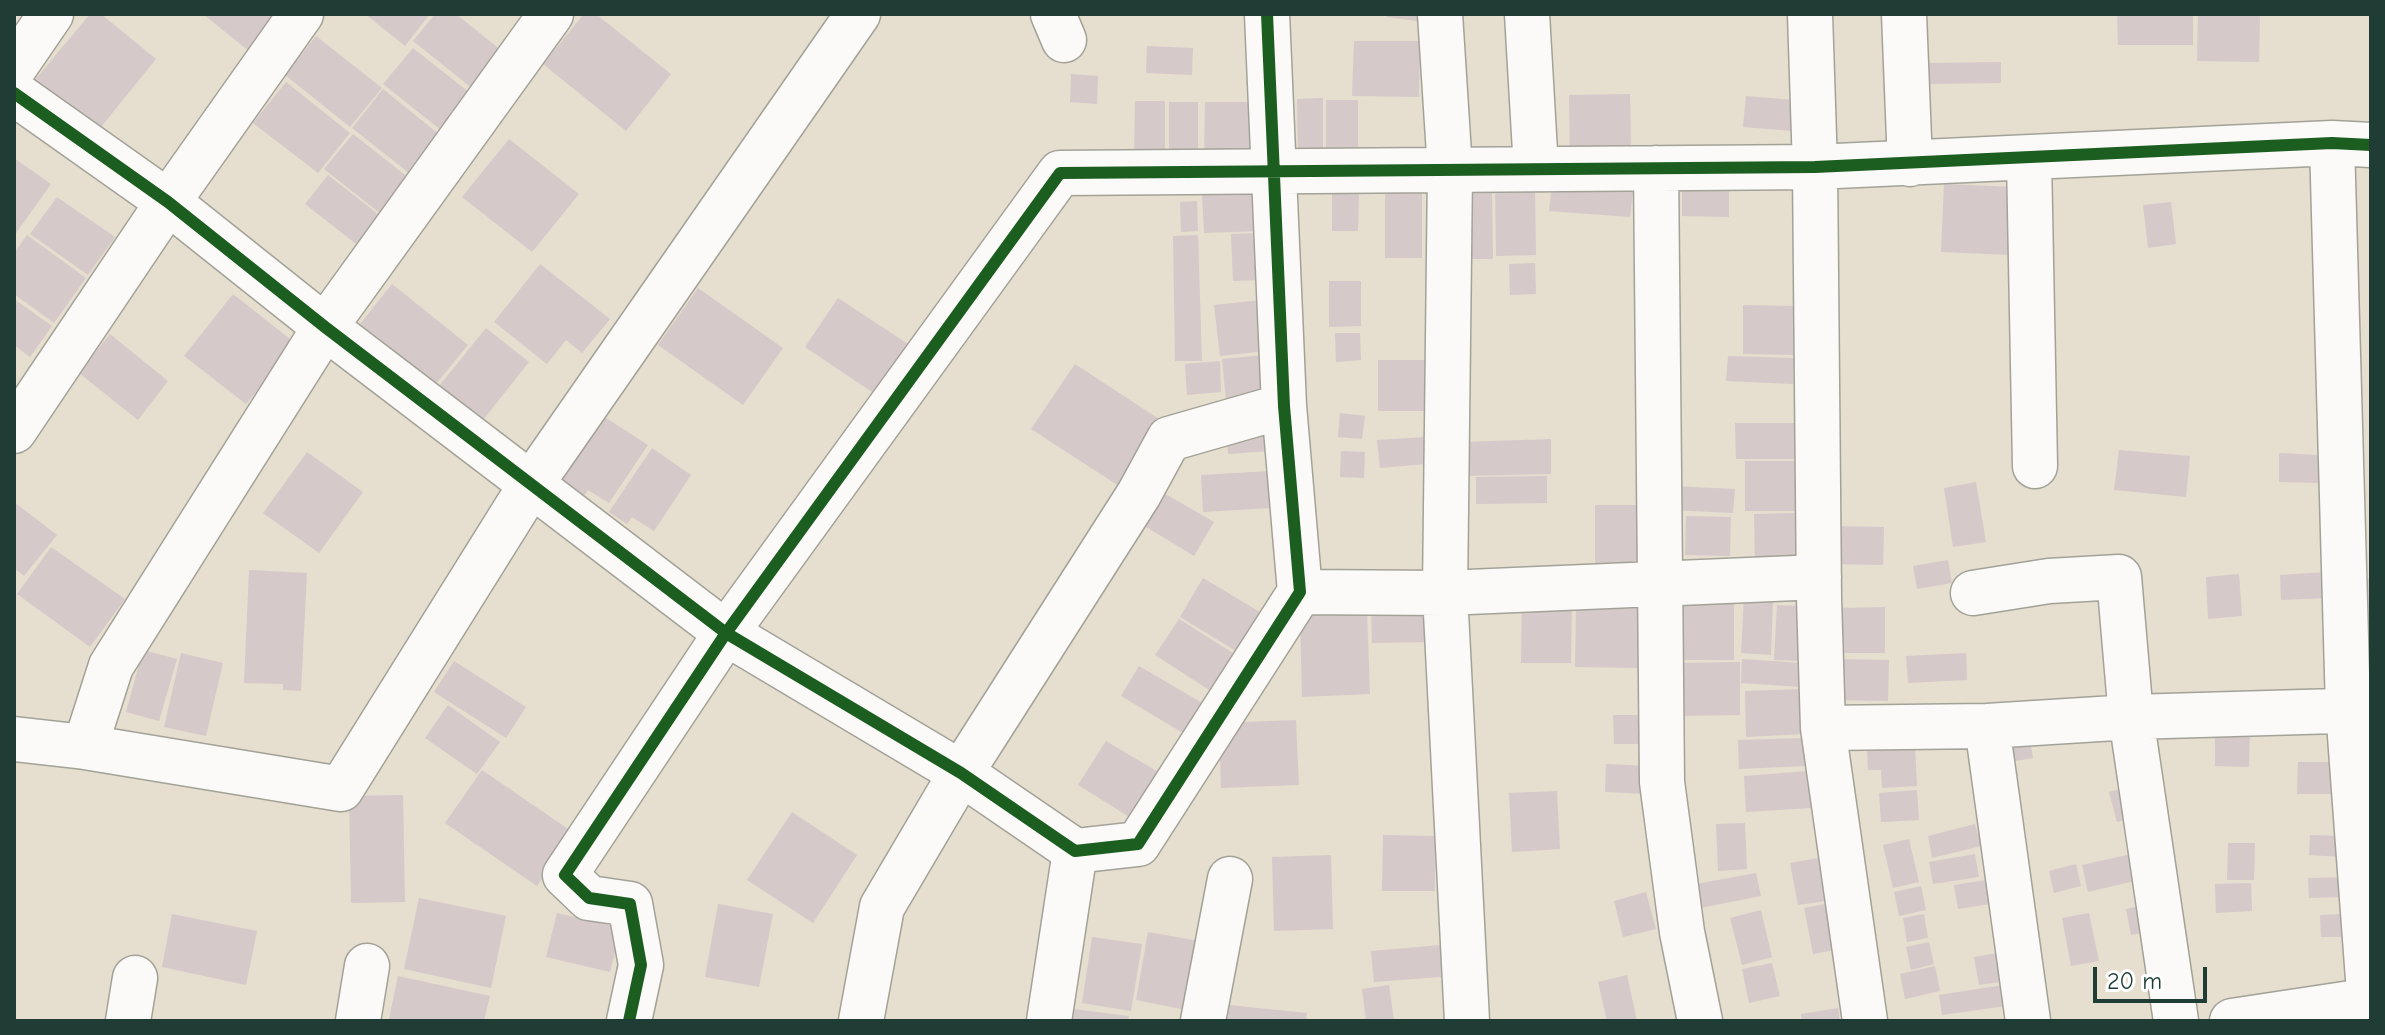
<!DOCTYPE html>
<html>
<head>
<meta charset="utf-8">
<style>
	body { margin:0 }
	#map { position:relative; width:2385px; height:1035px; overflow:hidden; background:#e6dece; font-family:"Comic Neue",sans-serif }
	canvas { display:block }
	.frame { position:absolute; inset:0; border:16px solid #1f3d34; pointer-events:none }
	.scale { position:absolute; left:2093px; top:967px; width:114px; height:36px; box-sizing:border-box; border:4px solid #1f3d34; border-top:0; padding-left:10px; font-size:24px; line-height:28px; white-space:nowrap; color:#1f3d34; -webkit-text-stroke:6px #fff; paint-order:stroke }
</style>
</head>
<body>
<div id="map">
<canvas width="2385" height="1035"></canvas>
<div class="frame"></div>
<div class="scale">20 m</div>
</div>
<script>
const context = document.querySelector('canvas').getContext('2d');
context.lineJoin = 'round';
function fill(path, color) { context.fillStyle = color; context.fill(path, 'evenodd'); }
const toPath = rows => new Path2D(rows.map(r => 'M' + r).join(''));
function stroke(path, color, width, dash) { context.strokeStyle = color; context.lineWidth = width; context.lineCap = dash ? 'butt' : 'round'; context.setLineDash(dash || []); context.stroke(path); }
const building = toPath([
	[90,14,101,14,156,59,92,138,29,87],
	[203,14,281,14,250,52],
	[365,14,430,14,405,46],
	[435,14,456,14,507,55,477,92,413,41],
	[584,14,596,14,671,74,626,131,543,64],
	[1387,14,1418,14,1417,21,1387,17],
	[2117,14,2193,14,2193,45,2118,45],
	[2198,14,2260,14,2259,62,2197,61],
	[316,36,382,88,350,127,285,75],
	[1354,41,1420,41,1419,97,1352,96],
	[1147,46,1193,48,1192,75,1146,73],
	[413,48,475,97,446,134,383,84],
	[2001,62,2001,83,1929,84,1929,63],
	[1071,74,1098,76,1097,104,1070,102],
	[286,82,350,133,318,173,253,123],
	[383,89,445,139,414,177,352,128],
	[1630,94,1631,152,1570,154,1569,95],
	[1746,96,1795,100,1793,131,1743,127],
	[1323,98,1323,153,1298,154,1297,99],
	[1326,100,1358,100,1358,153,1326,153],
	[1135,101,1165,101,1165,155,1134,154],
	[1169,102,1198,102,1198,161,1169,161],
	[1205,102,1258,102,1259,163,1204,163],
	[353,134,414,182,386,218,324,169],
	[509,139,579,194,532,252,462,197],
	[14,158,51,184,14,236],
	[328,175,383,218,360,247,305,204],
	[1944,184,2014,187,2012,255,1941,252],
	[1552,185,1633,191,1630,217,1549,211],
	[1455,187,1492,187,1493,259,1456,259],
	[1535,187,1536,255,1496,256,1495,188],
	[1385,189,1422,190,1422,258,1385,258],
	[1682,189,1729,189,1729,217,1682,216],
	[1332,191,1359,191,1358,231,1332,231],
	[1259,192,1260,231,1204,233,1202,194],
	[57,197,115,237,88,275,30,234],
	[1197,201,1198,231,1181,232,1180,202],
	[2171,202,2176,244,2148,248,2143,205],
	[1261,233,1263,280,1233,281,1231,234],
	[27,235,86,278,54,323,14,294,14,253],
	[1198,235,1202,361,1175,361,1173,236],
	[1535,263,1536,294,1510,295,1509,264],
	[540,264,610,319,582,353,566,340,547,364,494,322],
	[1329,281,1361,281,1361,326,1329,327],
	[392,284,468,345,436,384,360,324],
	[698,288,783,348,743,405,658,345],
	[233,294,295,343,246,404,184,356],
	[838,298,911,346,878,396,805,347],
	[14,299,52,326,30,357,14,345],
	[1261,300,1266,351,1220,356,1214,305],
	[1743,305,1794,306,1793,355,1743,354],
	[486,328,529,362,483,420,439,386],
	[1335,333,1360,333,1361,360,1336,362],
	[110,334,168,381,138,420,79,373],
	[1265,355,1269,396,1226,401,1222,359],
	[1728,356,1794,358,1793,384,1726,381],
	[1378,360,1425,360,1424,411,1378,411],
	[1220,361,1221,392,1187,395,1185,364],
	[1075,364,1165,423,1122,488,1031,429],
	[1340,413,1365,416,1362,439,1338,437],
	[603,416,648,445,609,503,588,490,582,499,558,483],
	[1267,421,1269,451,1228,454,1226,424],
	[1735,423,1797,423,1797,459,1736,459],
	[1425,437,1426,464,1380,468,1377,440],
	[1551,439,1551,474,1463,476,1462,442],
	[652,448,691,475,654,531,632,517,627,524,609,512],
	[2119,450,2190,456,2186,497,2114,490],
	[1341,451,1365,452,1364,478,1340,477],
	[307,452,363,492,319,553,263,513],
	[2279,453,2319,455,2318,483,2279,482],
	[1745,461,1800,461,1800,511,1745,511],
	[1270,471,1271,508,1203,512,1201,475],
	[1547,476,1547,503,1476,504,1476,477],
	[1976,482,1986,542,1953,547,1944,488],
	[1672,486,1735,489,1733,513,1671,510],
	[1162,492,1214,522,1194,556,1143,525],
	[14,502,57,535,24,576,14,568],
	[1595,505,1640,505,1639,573,1595,573],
	[1797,513,1798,565,1755,566,1754,514],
	[1686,516,1731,517,1730,556,1685,555],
	[1830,526,1884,527,1883,565,1829,564],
	[51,547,125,599,90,647,17,594],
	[1948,560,1952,583,1917,589,1913,566],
	[249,570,307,573,301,691,283,690,283,684,244,683],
	[2328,572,2329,598,2281,600,2280,575],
	[2239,574,2242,616,2208,619,2206,577],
	[1203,578,1270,618,1246,657,1180,617],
	[2362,579,2371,579,2371,634,2364,635],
	[1734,598,1734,660,1679,660,1678,599],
	[1744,598,1773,600,1771,655,1741,653],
	[1522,600,1572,601,1571,663,1521,663],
	[1777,605,1804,606,1801,661,1774,660],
	[1885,607,1885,653,1833,653,1833,608],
	[1576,608,1643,609,1643,668,1575,667],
	[1432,610,1432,642,1372,643,1371,611],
	[1367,612,1370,694,1302,697,1300,615],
	[1179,619,1244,660,1220,697,1155,655],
	[143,650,177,659,159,721,126,712],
	[181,653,223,663,206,736,164,727],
	[1966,653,1967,680,1908,683,1906,656],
	[1742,659,1802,663,1800,687,1741,683],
	[1835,659,1889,660,1888,701,1834,700],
	[454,661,526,707,506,738,434,692],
	[1740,662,1740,715,1675,716,1674,663],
	[1139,666,1211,708,1193,739,1121,696],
	[1801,689,1804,734,1746,737,1745,691],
	[448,705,500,742,477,774,425,738],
	[1613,715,1643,715,1644,744,1614,744],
	[1296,720,1299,785,1221,788,1219,723],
	[2215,726,2250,726,2249,767,2215,766],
	[2029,733,2033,758,2004,763,2000,738],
	[1805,738,1805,766,1739,769,1738,740],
	[1106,741,1160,773,1131,818,1078,785],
	[1915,747,1917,786,1882,788,1881,770,1868,770,1867,749],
	[2298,762,2338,762,2337,794,2297,794],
	[1606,764,1647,766,1645,794,1605,792],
	[482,770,574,833,537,886,445,823],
	[1808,771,1811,808,1746,812,1744,776],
	[2134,785,2142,816,2117,822,2109,792],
	[1917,790,1919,820,1881,822,1879,793],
	[1557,791,1560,849,1512,852,1509,793],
	[403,795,405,902,351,903,349,796],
	[792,812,857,855,813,923,747,880],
	[1745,823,1747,869,1718,871,1716,824],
	[1975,824,1981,846,1932,858,1928,836],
	[1383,835,1435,836,1435,891,1382,891],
	[2310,835,2343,836,2342,857,2309,855],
	[1909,839,1919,882,1893,888,1883,845],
	[2228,843,2255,843,2254,880,2227,880],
	[2145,851,2151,877,2088,892,2082,865],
	[1975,854,1979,877,1933,884,1929,862],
	[1331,855,1333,929,1274,931,1272,857],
	[1818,858,1826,901,1798,905,1790,863],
	[2076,864,2081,886,2054,893,2049,871],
	[1756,873,1761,896,1700,908,1696,884],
	[2344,877,2345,897,2309,898,2308,878],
	[1986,880,1990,904,1958,909,1954,885],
	[2251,883,2252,911,2216,913,2215,884],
	[1921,886,1926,910,1899,916,1894,892],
	[1646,892,1656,929,1623,937,1614,901],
	[419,898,506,916,491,988,404,969],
	[718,904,773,914,759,987,705,977],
	[1826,904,1834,950,1813,954,1804,908],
	[2151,904,2156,930,2131,935,2126,909],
	[1761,910,1772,957,1742,965,1730,918],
	[557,913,621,928,610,972,546,957],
	[2089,913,2099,961,2071,966,2062,918],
	[172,914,257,931,246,985,162,967],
	[1924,914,1928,938,1907,942,1903,918],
	[2345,914,2345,937,2321,937,2320,915],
	[1148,932,1199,941,1186,1010,1136,1000],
	[1092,937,1142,944,1131,1011,1082,1003],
	[1929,942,1934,964,1911,970,1906,947],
	[1452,944,1454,976,1374,982,1371,951],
	[1997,953,2001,982,1979,985,1974,957],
	[1772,963,1780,996,1749,1003,1742,969],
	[1935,966,1940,991,1905,999,1900,974],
	[1627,975,1637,1021,1607,1021,1598,982],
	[398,976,490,996,484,1021,389,1019],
	[1389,985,1394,1021,1366,1021,1362,989],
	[2003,985,2006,1006,1942,1015,1939,995],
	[1219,1004,1307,1013,1306,1021,1218,1021],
	[1838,1008,1840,1021,1802,1021,1801,1014],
	[1074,1009,1129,1016,1128,1021,1073,1021]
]);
const minor = toPath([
	[1053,14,1064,40],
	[1440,14,1450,170,1445,593,1467,1021],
	[1527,14,1536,169],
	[1810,14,1815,167,1819,598,1823,728,1865,1021],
	[1904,14,1910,164],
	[14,68,51,14],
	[14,93,168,202,325,327,726,633,961,773,1075,851,1138,844,1300,592,1284,406,1267,14],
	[2332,143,2348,709,2371,1020],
	[2029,159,2035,466],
	[1656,168,1662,782,1682,932,1700,1021],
	[14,431,168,202,301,14],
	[1300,592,1445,593,1819,577],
	[1973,593,2049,581,2119,577,2131,717,2176,1021],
	[1987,726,2028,1021],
	[1823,728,1987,726,2131,717,2371,710],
	[14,739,85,747,341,789,532,483,858,14],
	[85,747,111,666,325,327,551,14],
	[128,1021,135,978],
	[358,1021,367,966],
	[629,1021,641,965,630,904,589,898,565,875,726,633,1060,173,1815,167,2332,143,2371,145],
	[861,1021,882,907,961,773,1139,494,1169,439,1284,406],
	[1049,1021,1075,851],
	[1203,1021,1230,879],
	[2232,1021,2371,1000]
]);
const cycleway = toPath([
	[14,93,168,202,325,327,726,633,961,773,1075,851,1138,844,1300,592,1284,406,1267,14],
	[629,1021,641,965,630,904,589,898,565,875,726,633,1060,173,1815,167,2332,143,2371,145]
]);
fill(building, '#d6c9ca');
stroke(minor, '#a3a298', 47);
stroke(minor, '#fbfaf8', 44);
stroke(cycleway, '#1b5e20', 12);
</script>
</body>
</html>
